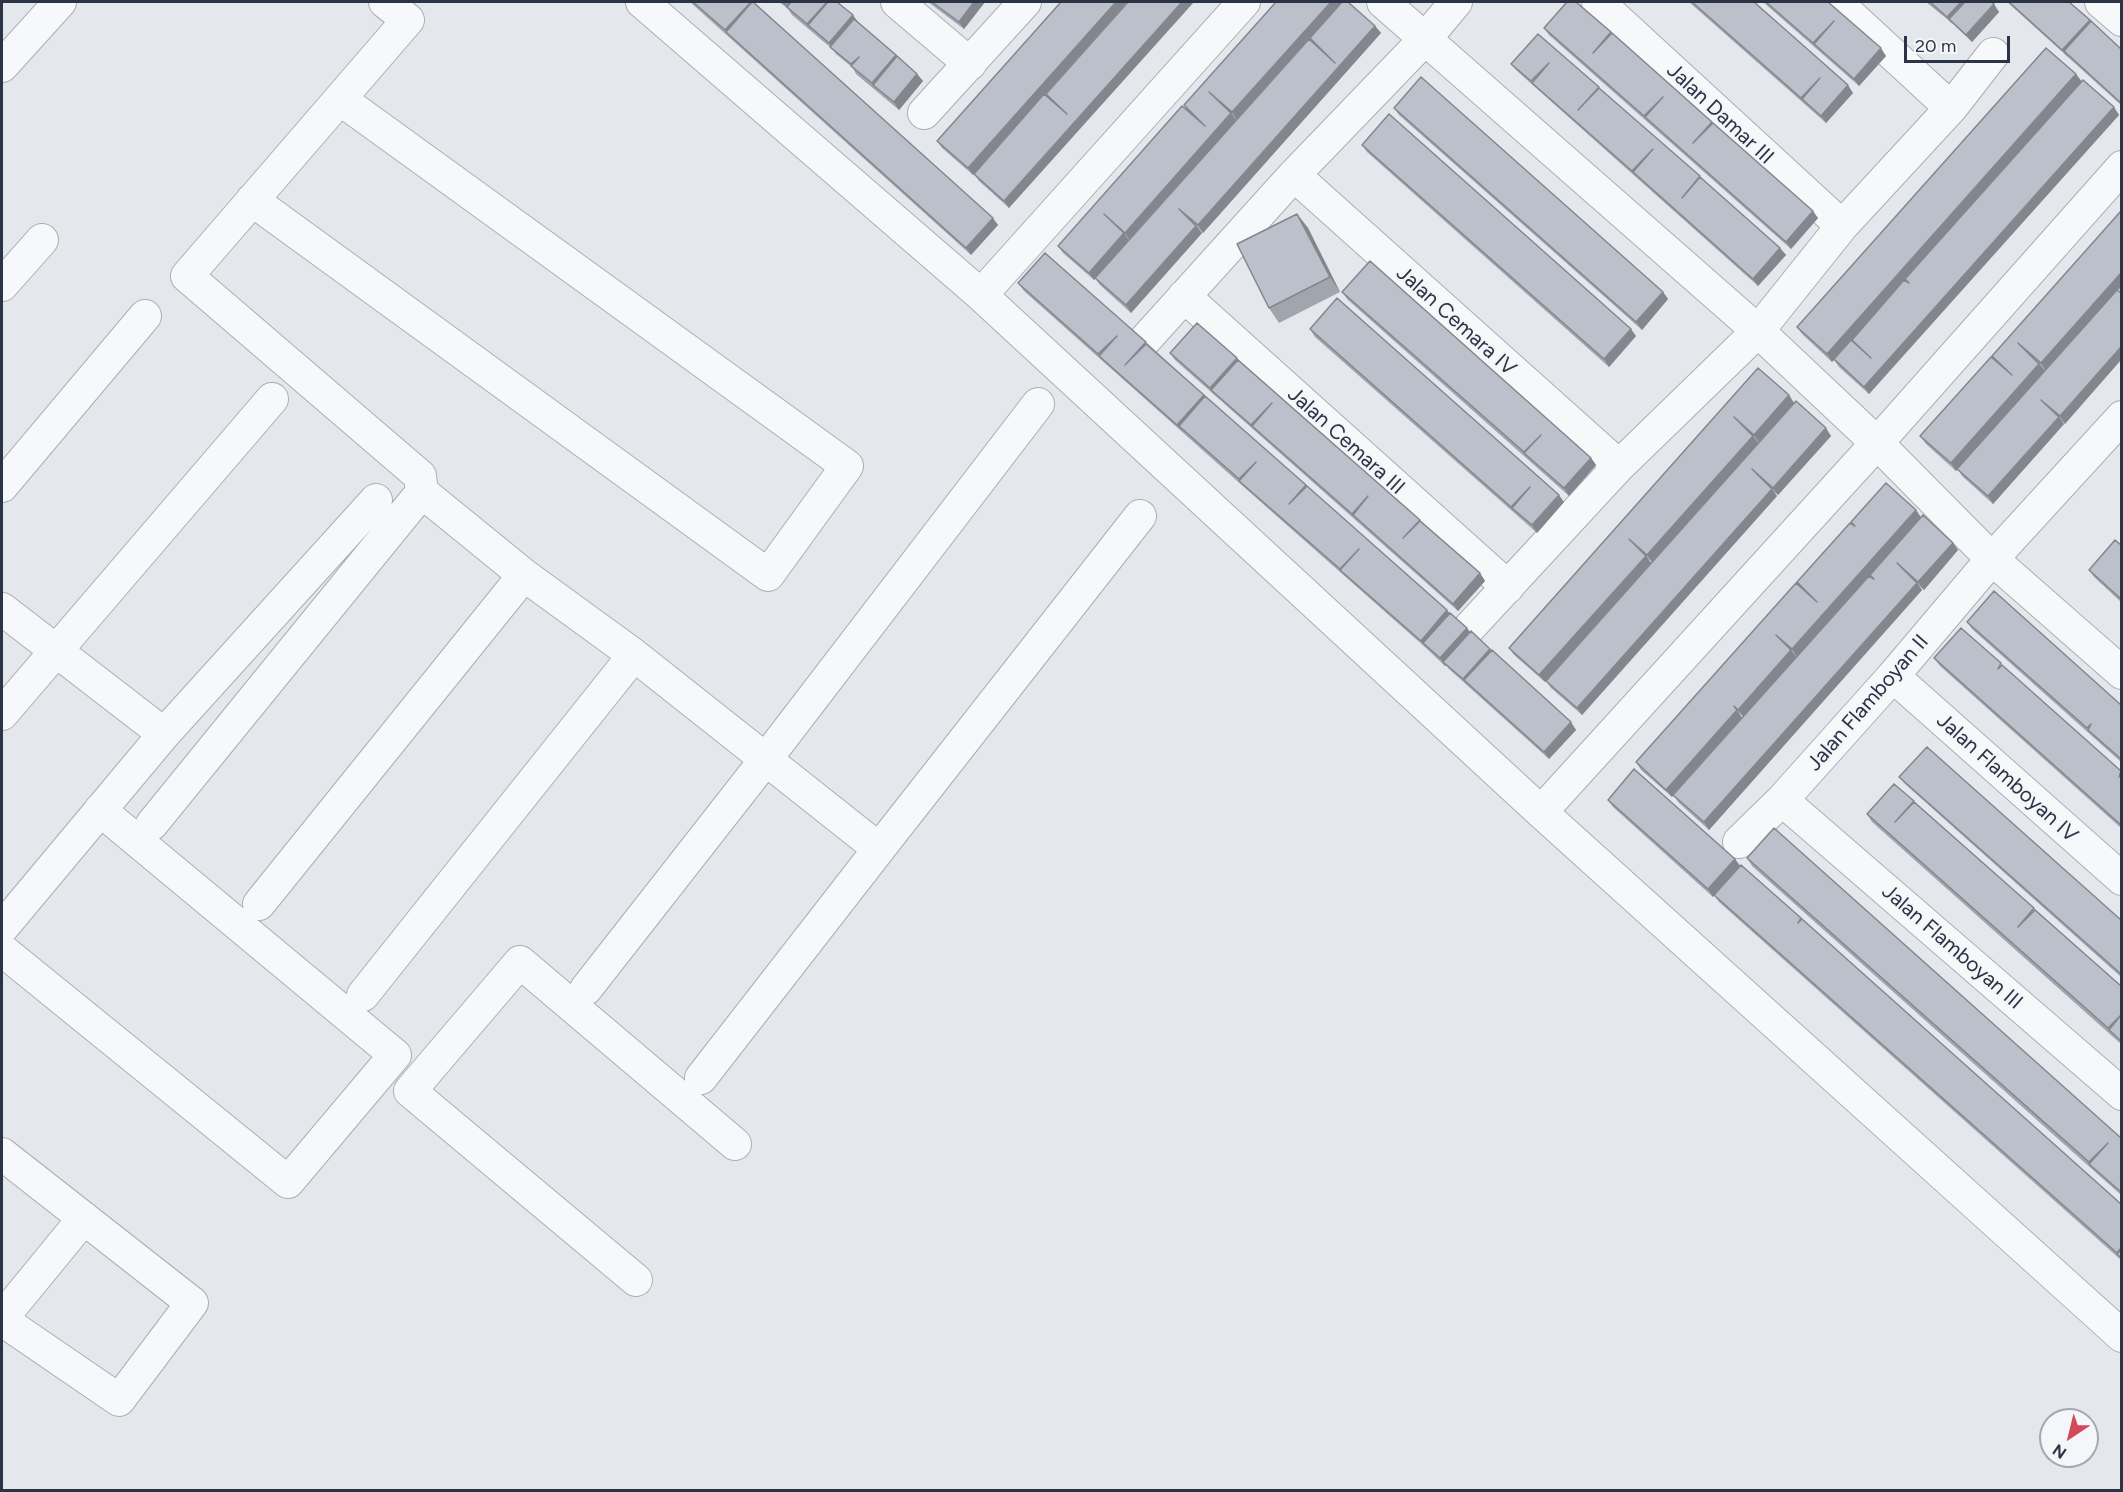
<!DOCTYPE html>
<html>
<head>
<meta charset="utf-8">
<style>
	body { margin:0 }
	#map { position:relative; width:2123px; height:1492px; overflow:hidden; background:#e4e7ec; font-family:Figtree,sans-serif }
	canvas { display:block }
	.frame { position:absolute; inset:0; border:3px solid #2b3445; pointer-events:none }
	.north { position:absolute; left:2039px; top:1408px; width:60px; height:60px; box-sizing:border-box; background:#f4f6f9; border:2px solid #a4a8b1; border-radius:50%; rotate:215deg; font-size:16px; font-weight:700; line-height:24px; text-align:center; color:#2b3445 }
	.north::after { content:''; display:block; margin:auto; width:21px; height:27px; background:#d1495b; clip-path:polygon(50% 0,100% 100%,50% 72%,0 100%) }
	.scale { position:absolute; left:1904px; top:36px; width:106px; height:27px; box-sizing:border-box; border:3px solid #2b3445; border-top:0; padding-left:8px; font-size:18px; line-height:21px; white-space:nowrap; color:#2b3445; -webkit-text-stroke:4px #f4f6f9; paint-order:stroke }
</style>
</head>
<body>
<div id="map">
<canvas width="2123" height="1492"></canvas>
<div class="frame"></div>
<div class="north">N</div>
<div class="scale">20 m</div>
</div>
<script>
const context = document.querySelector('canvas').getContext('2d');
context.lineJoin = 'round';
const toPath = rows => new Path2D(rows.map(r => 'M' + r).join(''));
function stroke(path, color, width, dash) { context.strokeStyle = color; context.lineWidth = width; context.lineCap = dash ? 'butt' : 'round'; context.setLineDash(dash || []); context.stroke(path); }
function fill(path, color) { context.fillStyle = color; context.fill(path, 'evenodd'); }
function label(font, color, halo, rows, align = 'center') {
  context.font = font + ' Figtree,sans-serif'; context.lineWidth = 4.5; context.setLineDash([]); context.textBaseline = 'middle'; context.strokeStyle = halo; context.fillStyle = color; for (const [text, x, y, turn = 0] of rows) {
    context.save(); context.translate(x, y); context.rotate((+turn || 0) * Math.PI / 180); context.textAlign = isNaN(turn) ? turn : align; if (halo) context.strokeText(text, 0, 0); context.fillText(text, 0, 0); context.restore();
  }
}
const minor = toPath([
	[385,2,408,20,187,276,420,476,422,492,524,575,634,655,879,849,1140,516],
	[642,2,981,295,1541,812,2122,1336],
	[897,2,970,64],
	[1383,2,1758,331,1877,443,1992,559,2122,673],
	[1598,2,1842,226],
	[1836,2,1951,108],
	[2101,2,2122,20],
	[2,66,60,2],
	[924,113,1025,2],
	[1294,175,1619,466],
	[252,200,768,575,847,466,340,99],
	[2,285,42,240],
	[981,295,1244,2],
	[1184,296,1508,587],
	[1145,340,1294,175,1425,39,1456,2],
	[2,486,145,316],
	[2,609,164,734,376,500],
	[1470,627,1619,466,1758,331,1842,226,1951,108,1993,54],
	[1893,676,2122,879],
	[2,714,272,399],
	[1782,800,2122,1094],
	[1541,812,1877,443,2122,167],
	[152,824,422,492],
	[1739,842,1782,800,1893,676,1992,559,2122,417],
	[259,904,524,575],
	[2,928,164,734],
	[2,950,288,1182,395,1055,100,810],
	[586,989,766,759,1038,404],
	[363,995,634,655],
	[701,1078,879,849],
	[2,1154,192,1303,119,1400,2,1320],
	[636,1280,410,1091,520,962,735,1144],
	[2,1318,84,1218]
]);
const wall = toPath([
	[690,2,753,2,998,225,971,255],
	[779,2,837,2,857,21,917,74,923,81,899,110,856,74,853,68,836,54,831,48,792,15,788,9],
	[928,2,985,2,964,29],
	[1127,2,1009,208,979,181,974,174,973,175,942,148,937,141],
	[1276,2,1375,26,1381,33,1203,233,1199,229,1202,233,1131,313,1100,285,1095,278,1094,280,1063,253,1058,246,1187,110,1184,105],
	[1689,2,1754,2,1853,93,1826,123],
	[1763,2,1828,2,1886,56,1859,86],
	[1926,2,1991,2,1999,12,1972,42,1953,24],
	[2007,2,2069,2,2121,49,2121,105],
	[1544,28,1611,32,1712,122,1818,218,1791,249,1549,35],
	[1538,34,1780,248,1786,255,1758,286,1517,71,1511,64],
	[2076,74,2082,82,2119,115,1869,394,1839,367,1834,360,1832,362,1802,334,1797,327],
	[1394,108,1663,292,1668,299,1642,330,1399,115],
	[1362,145,1636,336,1609,367,1367,152],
	[2121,211,2121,293,2119,289,2065,424,2061,420,2064,424,1993,504,1962,476,1958,469,1956,471,1926,444,1920,436,1995,361,1992,356],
	[1297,214,1308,228,1340,292,1279,323,1269,308],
	[1018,283,1146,342,1205,396,1467,628,1470,632,1490,649,1576,730,1549,759,1449,669,1446,665,1445,666,1426,648,1245,488,1024,291],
	[1342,292,1591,458,1596,465,1569,496,1348,300],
	[1197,323,1480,573,1485,581,1458,611,1175,360,1170,353],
	[1310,329,1564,502,1537,533,1315,337],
	[1758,368,1789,395,1794,403,1831,436,1778,495,1774,492,1777,496,1582,715,1551,688,1546,681,1652,562,1648,559,1651,563,1545,682,1514,655,1509,648],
	[1916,510,1921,517,1953,543,1958,550,1924,590,1919,586,1922,590,1709,830,1679,803,1673,795,1743,717,1739,713,1742,718,1672,797,1641,770,1636,762,1800,587,1797,582,1853,524],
	[2121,545,2121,602,2094,577,2089,570],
	[1967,622,2121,705,2121,762,1972,629],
	[1934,658,2121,771,2121,828,1940,666],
	[1899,777,2121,920,2121,977,1905,784],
	[1608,800,1735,859,1740,866,1801,918,2121,1204,2121,1260,1719,902,1714,895,1713,897,1613,807],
	[1915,802,2121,986,2121,1044,1872,822,1867,814],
	[1747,858,2121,1138,2121,1195,1752,866]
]);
const shadedWall = toPath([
	[751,2,753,2,726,32,730,37,725,30],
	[827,2,835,2,808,25,812,32,807,24],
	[974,2,985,2,964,29,959,22],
	[1116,2,1127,2,973,175,968,168],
	[1182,2,1194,2,1009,208,1004,201],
	[1331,2,1343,2,1237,120,1232,112],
	[1961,2,1973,2,1949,19,1952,25,1947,17],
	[1994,4,1999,12,1972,42,1966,35],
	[853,15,858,22,834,50,829,43],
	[2090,20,2095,27,2064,51,2068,58,2062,50],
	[1375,26,1381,33,1203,233,1198,225],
	[1881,48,1886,56,1859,86,1854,79],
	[896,55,901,62,873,85,877,91,872,83],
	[917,74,923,81,899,110,894,102],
	[2076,74,2082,82,1832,362,1827,354],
	[1848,85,1853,93,1826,123,1821,116],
	[2114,107,2119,115,1869,394,1864,387],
	[1231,113,1236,120,1130,240,1125,233],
	[1813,211,1818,218,1791,249,1786,242],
	[1297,214,1308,228,1340,292,1330,277],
	[993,218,998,225,971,255,966,248],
	[1196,226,1202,233,1131,313,1126,305],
	[1124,233,1129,241,1094,280,1089,273],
	[1780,248,1786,255,1758,286,1753,279],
	[2121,273,2121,286,2046,371,2041,363],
	[1663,292,1668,299,1642,330,1636,322],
	[1631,329,1636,336,1609,367,1604,359],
	[2121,347,2121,360,2065,424,2060,416],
	[1237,358,1242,365,1211,390,1215,396,1210,388],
	[2039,364,2045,371,1956,471,1951,463],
	[1204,395,1209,402,1179,426,1183,432,1177,425],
	[1789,395,1794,403,1759,442,1754,435],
	[2059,417,2064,424,1993,504,1988,496],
	[1826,428,1831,436,1778,495,1773,488],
	[1753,436,1758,443,1652,562,1647,555],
	[1591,458,1596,465,1569,496,1564,488],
	[1772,489,1777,496,1582,715,1577,708],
	[1559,495,1564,502,1537,533,1532,525],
	[1916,510,1921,518,1797,657,1792,649],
	[1953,543,1958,550,1924,590,1918,582],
	[1646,556,1651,563,1545,682,1539,675],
	[1480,573,1485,581,1458,611,1453,604],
	[1917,583,1922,590,1709,830,1704,822],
	[1447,610,1453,618,1423,643,1426,648,1421,641],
	[1467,628,1472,635,1443,662,1446,665,1445,666,1440,658],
	[1490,649,1496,656,1464,680,1468,686,1463,679],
	[1791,650,1796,657,1744,717,1738,710],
	[1737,710,1742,718,1672,797,1666,790],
	[1571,722,1576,730,1549,759,1544,752],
	[1735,859,1740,866,1713,897,1708,889]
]);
const building = toPath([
	[693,2,751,2,725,30,693,2],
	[752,2,753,2,993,218,966,248,726,32,752,2],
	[782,2,790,2,787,5,782,2],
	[791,2,827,2,807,24,787,7,791,2],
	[828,2,837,2,853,15,829,43,808,25,828,2],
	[932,2,974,2,959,22,932,2],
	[1061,2,1116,2,968,168,937,141,1061,2],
	[1128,2,1182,2,1004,201,974,174,1044,94,1067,114,1046,94,1128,2],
	[1276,2,1331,2,1232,112,1209,92,1231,113,1125,233,1104,214,1124,233,1089,273,1058,246,1182,106,1205,126,1184,105,1276,2],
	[1342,2,1348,2,1375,26,1198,225,1179,209,1196,226,1126,305,1095,278,1309,39,1335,63,1310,38,1342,2],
	[1567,2,1576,2,1611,32,1593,53,1612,33,1712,122,1693,143,1713,123,1813,211,1786,242,1645,117,1663,97,1644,116,1544,28,1567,2],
	[1692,2,1754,2,1848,85,1821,116,1802,99,1820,78,1801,98,1692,2],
	[1766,2,1828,2,1881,48,1854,79,1814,44,1834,21,1813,43,1766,2],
	[1930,2,1961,2,1947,17,1930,2],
	[1965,2,1991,2,1994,4,1966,35,1949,19,1965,2],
	[2009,2,2069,2,2090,20,2062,50,2009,2],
	[854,19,896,55,872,83,851,66,859,57,851,64,830,47,854,19],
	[2091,21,2121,49,2121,103,2064,51,2091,21],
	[1538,34,1599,87,1578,110,1599,88,1700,176,1682,198,1700,177,1780,248,1753,279,1633,172,1653,149,1632,171,1532,83,1549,63,1531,81,1511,64,1538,34],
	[2046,48,2076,74,1827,354,1797,327,2046,48],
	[897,56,917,74,894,102,873,85,897,56],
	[1421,77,1663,292,1636,322,1394,108,1421,77],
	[2083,80,2114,107,1864,387,1834,359,1851,340,1871,358,1852,340,1904,280,1909,283,1905,279,2083,80],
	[1389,114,1631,329,1604,359,1362,145,1389,114],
	[2121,211,2121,273,2041,363,2018,343,2039,364,1951,463,1920,436,1991,357,2012,375,1992,356,2121,211],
	[1297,214,1330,277,1269,308,1237,244,1297,214],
	[1045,253,1146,342,1125,365,1146,344,1204,395,1177,425,1099,356,1117,336,1098,354,1018,283,1045,253],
	[1370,261,1591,458,1564,488,1524,453,1541,435,1524,452,1342,292,1370,261],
	[2117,290,2121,293,2121,347,2060,416,2041,400,2059,417,1988,496,1957,469,2117,290],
	[1337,298,1559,495,1532,525,1512,508,1530,487,1511,507,1310,329,1337,298],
	[1197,323,1237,358,1210,388,1170,353,1197,323],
	[1238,360,1420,520,1403,538,1420,521,1480,573,1453,604,1353,515,1368,496,1352,514,1252,426,1272,403,1251,425,1211,390,1238,360],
	[1758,368,1789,395,1754,435,1734,417,1753,436,1647,555,1629,539,1646,556,1539,675,1509,648,1758,368],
	[1205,396,1306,485,1289,504,1307,486,1447,610,1421,641,1340,570,1359,549,1340,569,1239,481,1256,462,1239,479,1179,426,1205,396],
	[1796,401,1826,428,1773,488,1752,469,1772,489,1577,708,1546,681,1796,401],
	[1886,483,1916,510,1792,649,1776,635,1791,650,1738,710,1734,706,1737,710,1666,790,1636,762,1796,583,1817,602,1797,582,1850,523,1855,526,1851,522,1886,483],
	[1923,515,1953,543,1918,582,1897,563,1917,583,1704,822,1673,795,1869,576,1874,579,1870,575,1923,515],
	[2115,540,2121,545,2121,599,2089,570,2115,540],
	[1994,591,2121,705,2121,759,2088,730,2091,724,2087,728,1967,622,1994,591],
	[1450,613,1467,628,1440,658,1423,643,1450,613],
	[1961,628,2001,663,1998,669,2002,665,2121,771,2119,777,2121,773,2121,825,1934,658,1961,628],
	[1471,631,1490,649,1463,679,1443,662,1471,631],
	[1492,650,1571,722,1544,752,1464,680,1492,650],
	[1927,747,2121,920,2121,974,1899,777,1927,747],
	[1634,769,1735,859,1708,889,1608,800,1634,769],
	[1894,784,1914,801,1895,822,1914,802,2034,908,2018,927,2035,910,2121,986,2121,1015,2108,1028,1867,814,1894,784],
	[1774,828,2121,1138,2121,1192,2089,1164,2108,1143,2089,1162,1747,858,1774,828],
	[1741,865,1801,918,1798,923,1802,919,2121,1204,2121,1248,2117,1253,1714,895,1741,865],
	[2121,1015,2121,1041,2109,1030,2121,1015],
	[2121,1250,2121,1258,2117,1254,2121,1250]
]);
const streetNames = [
	["Jalan Damar III",1720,114,43],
	["Jalan Cemara IV",1456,321,42],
	["Jalan Cemara III",1346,441,42],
	["Jalan Flamboyan II",1868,703,-49],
	["Jalan Flamboyan IV",2007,778,42],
	["Jalan Flamboyan III",1952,947,41]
];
stroke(minor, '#a9aeb7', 34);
stroke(minor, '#f7f8fa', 32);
fill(wall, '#a1a5ae');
fill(shadedWall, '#83868d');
fill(building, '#bbc0ca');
stroke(building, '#83868d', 1.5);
label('21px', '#2b3445', '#f4f6f9', streetNames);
</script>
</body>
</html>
